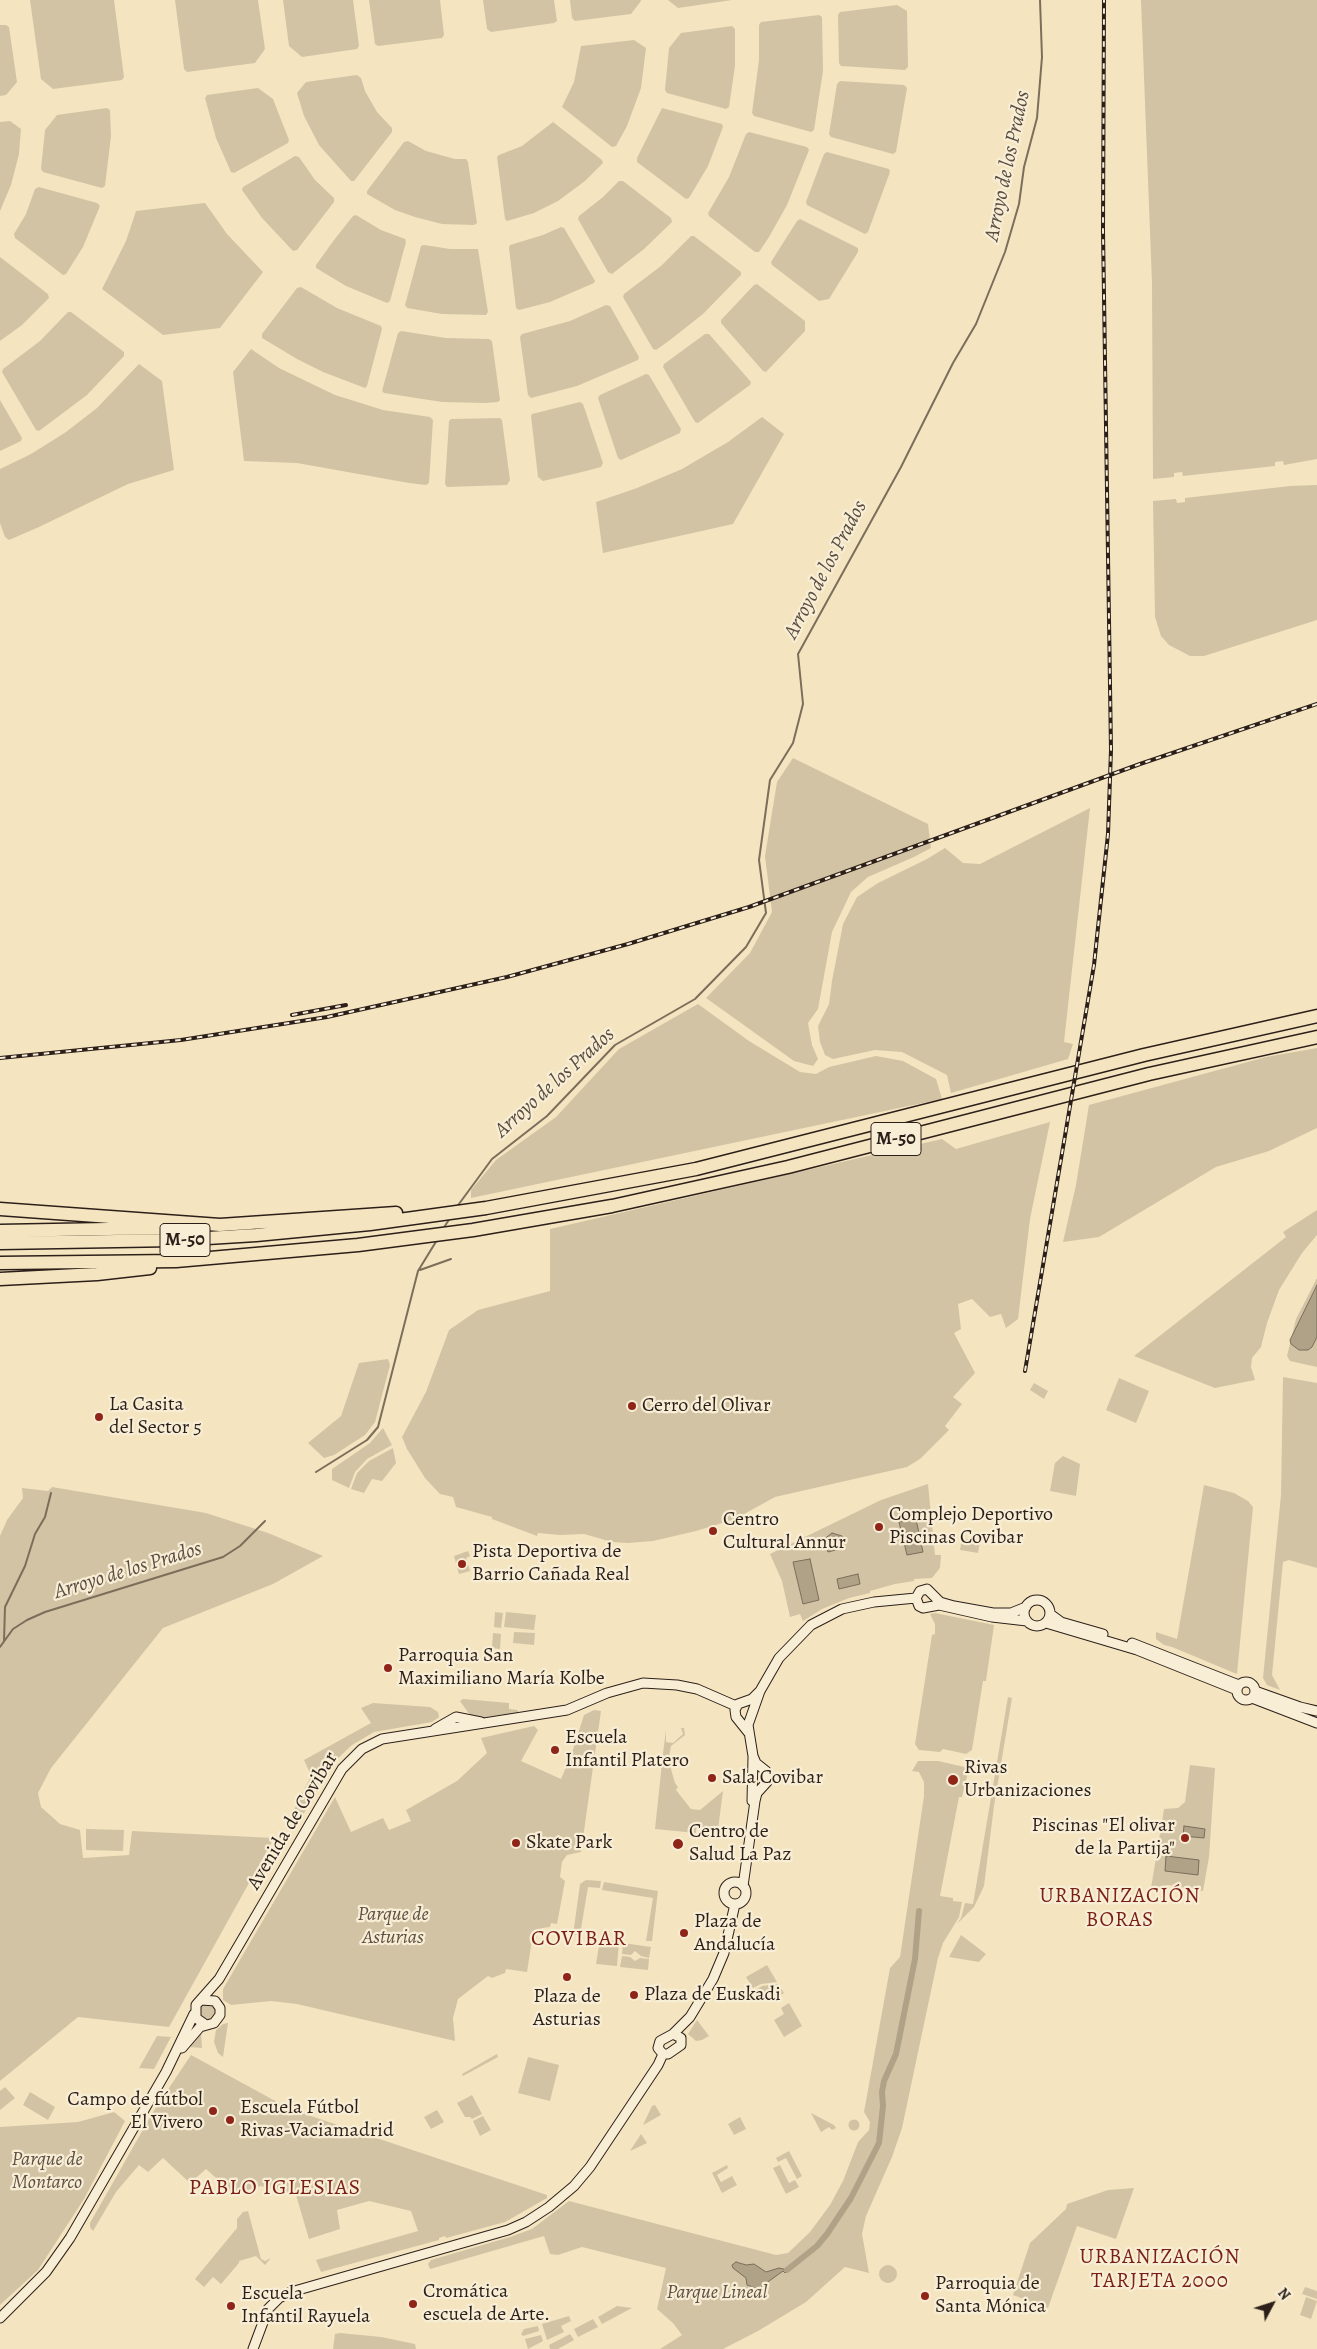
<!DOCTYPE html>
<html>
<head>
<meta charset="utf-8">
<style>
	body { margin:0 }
	#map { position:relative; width:1317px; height:2349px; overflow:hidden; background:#f4e5c0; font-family:Alegreya,serif }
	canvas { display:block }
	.north { position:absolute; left:1247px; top:2279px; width:50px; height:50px; -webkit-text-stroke:4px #f8eed6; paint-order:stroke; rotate:50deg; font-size:14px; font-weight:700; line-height:20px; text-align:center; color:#2c1f19 }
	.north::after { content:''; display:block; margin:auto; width:18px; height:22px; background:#2c1f19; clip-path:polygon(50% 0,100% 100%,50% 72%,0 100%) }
</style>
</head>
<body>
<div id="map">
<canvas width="1317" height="2349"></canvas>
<div class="north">N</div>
</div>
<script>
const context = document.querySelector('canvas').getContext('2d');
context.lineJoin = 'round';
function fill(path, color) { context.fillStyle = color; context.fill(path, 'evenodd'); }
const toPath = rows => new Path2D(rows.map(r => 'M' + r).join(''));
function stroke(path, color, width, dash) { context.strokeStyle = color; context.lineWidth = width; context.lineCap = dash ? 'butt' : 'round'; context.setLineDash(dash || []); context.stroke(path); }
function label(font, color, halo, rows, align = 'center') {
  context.font = font + ' Alegreya,serif'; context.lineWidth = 4.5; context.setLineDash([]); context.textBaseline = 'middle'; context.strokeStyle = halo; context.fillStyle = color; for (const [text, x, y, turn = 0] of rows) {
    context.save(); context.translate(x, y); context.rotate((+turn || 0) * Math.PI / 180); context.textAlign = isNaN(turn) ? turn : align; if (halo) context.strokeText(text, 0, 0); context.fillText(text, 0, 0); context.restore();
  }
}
const green = toPath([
	[30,0,114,0,124,77,122,80,53,89,41,79],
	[175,0,258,0,265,49,255,63,187,72,184,69],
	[283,0,353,0,359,46,357,49,302,57,289,46],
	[369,0,440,0,444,35,442,38,378,46,375,44],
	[483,0,554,0,557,21,554,23,491,32,487,29],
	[570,0,641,0,641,1,631,14,575,21,572,18],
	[668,0,732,0,678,8],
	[1141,0,1317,0,1317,459,1284,465,1283,461,1275,462,1275,466,1183,476,1182,472,1174,473,1174,477,1153,479,1152,283],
	[897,5,907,11,908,67,905,70,841,66,839,63,838,15,840,12],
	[819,15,822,17,823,71,814,130,811,132,754,116,752,113,759,60,759,25,761,22],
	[0,25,6,25,9,27,17,82,6,95,0,96],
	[732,26,735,29,735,66,729,107,726,109,667,93,665,90,669,48,681,33],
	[634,40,646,48,641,88,627,126,616,146,612,147,562,107,574,82,581,46],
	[357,75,361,78,365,91,377,112,392,128,392,132,354,181,351,181,319,145,304,116,297,93,306,82],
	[840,81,904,85,907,88,896,152,893,154,831,137,829,134,837,84],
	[258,88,273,99,289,140,288,143,234,173,231,172,216,138,205,98,207,95],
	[107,108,110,110,111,136,105,186,102,188,43,172,41,169,45,130,57,115],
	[662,108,722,124,723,127,708,166,689,198,686,199,637,162,637,158],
	[10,121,21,129,19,154,11,185,0,211,0,122],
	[553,122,602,160,603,163,585,181,558,201,534,213,507,221,505,219,497,157,499,155,522,146],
	[749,132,807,147,809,150,787,205,769,237,759,252,755,252,709,216,708,213,729,177,746,134],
	[408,141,426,151,455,159,466,159,468,162,477,223,474,225,442,224,415,217,395,210,367,194,367,191,404,142],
	[827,152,889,169,890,172,868,232,865,234,807,205,806,202,824,154],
	[295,156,299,157,315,180,334,198,334,202,297,250,293,251,262,218,242,190,243,187],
	[619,181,623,181,671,218,672,222,644,249,612,274,608,272,578,219,579,216,603,197],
	[39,187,97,203,100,206,83,247,66,274,63,275,15,238,14,234,26,214,35,189],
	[205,203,227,234,263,272,220,328,163,335,102,289,126,241,136,211],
	[356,215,381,230,405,239,406,242,390,301,387,303,346,286,316,268,316,265,334,240,353,216],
	[800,219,858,248,858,252,829,299,819,301,772,265,771,262,797,221],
	[561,227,564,228,595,281,594,283,550,302,519,310,516,308,509,248,510,245,543,235],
	[691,236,694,236,741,272,741,275,703,314,670,340,656,350,653,349,623,297,624,294,661,266],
	[424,245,450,249,478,249,488,312,486,315,442,314,407,308,405,305,421,246],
	[0,257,48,294,49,298,22,325,0,341],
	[757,284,805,321,805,331,766,372,763,371,721,323,721,320,754,285],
	[301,287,337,308,381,326,382,329,367,386,365,388,323,372,297,359,262,338,262,334,297,288],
	[606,305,610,306,639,357,638,360,577,386,531,398,528,395,520,337,522,334,570,321],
	[68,312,71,312,124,352,124,356,87,395,39,431,36,430,2,372,3,369,40,341],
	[401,331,446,338,489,339,492,341,500,400,498,402,485,403,442,402,384,393,382,391,398,333],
	[705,334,709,334,751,382,750,385,698,423,695,422,663,367,664,364],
	[251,349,279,368,335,395,383,410,430,417,433,420,429,483,426,485,409,483,297,463,244,461,233,372],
	[139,364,162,381,174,470,128,484,39,527,9,540,5,537,0,523,0,469,31,454,66,432,97,408],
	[646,374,649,375,681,429,680,433,621,460,618,458,598,398,600,395],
	[0,400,22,438,21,441,0,451],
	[580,402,583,404,603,463,601,467,582,472,543,481,538,477,531,416,532,414],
	[762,417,784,434,733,524,603,553,596,502,637,488,682,469,728,442],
	[500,418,502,420,510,480,507,485,447,487,445,484,449,421,451,419],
	[1317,485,1317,620,1204,656,1190,656,1169,645,1161,636,1155,617,1153,501,1176,499,1177,503,1185,502,1185,498,1290,486],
	[793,758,928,824,931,848,914,857,868,877,851,892,832,932,818,1009,808,1023,812,1045,818,1059,813,1066,794,1061,706,998,750,953,772,912,765,856,777,782],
	[1090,808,1064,1042,1073,1044,1068,1059,951,1093,947,1075,902,1052,875,1050,833,1059,825,1055,820,1042,818,1026,829,1004,832,981,843,924,857,897,878,883,927,859,945,848,963,863,980,864],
	[698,1004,749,1041,800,1072,816,1074,829,1067,876,1056,903,1061,936,1079,942,1099,471,1198,471,1190,496,1160,556,1117,619,1049],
	[1317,1048,1317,1128,1269,1151,1216,1167,1099,1237,1063,1242,1076,1185,1089,1105,1266,1057],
	[1050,1122,1030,1219,1018,1319,1006,1328,1001,1314,990,1317,972,1299,958,1304,961,1329,954,1333,975,1373,953,1397,962,1404,945,1426,949,1430,920,1459,907,1467,775,1497,735,1519,696,1531,653,1541,628,1543,612,1542,584,1534,560,1535,538,1533,537,1536,492,1519,492,1517,456,1507,453,1497,440,1494,425,1478,407,1449,402,1437,426,1392,449,1330,478,1310,550,1291,550,1229,942,1139,956,1149],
	[1317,1210,1317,1235,1302,1253,1279,1290,1267,1323,1261,1347,1252,1358,1251,1367,1255,1380,1215,1388,1134,1356,1286,1237,1283,1232],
	[1317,1278,1317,1367,1290,1361,1287,1356,1296,1319],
	[388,1359,390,1365,375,1422,365,1435,334,1455,324,1458,308,1443,341,1416,359,1363],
	[1283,1377,1317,1383,1317,1568,1289,1560,1283,1562,1272,1675,1280,1690,1267,1685,1263,1678,1281,1495],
	[1119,1378,1149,1391,1136,1423,1106,1410],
	[1034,1383,1048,1391,1044,1399,1030,1390],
	[383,1428,392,1445,367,1459,355,1472,349,1488,332,1480,332,1469,370,1443],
	[393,1448,396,1463,382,1481,372,1479,364,1493,351,1489,357,1473,369,1461],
	[1063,1456,1080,1464,1076,1496,1050,1491,1055,1463],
	[928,1484,935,1555,941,1555,940,1568,932,1578,914,1579,914,1581,895,1584,870,1591,870,1593,849,1598,822,1609,803,1621,800,1614,790,1617,782,1581,770,1554,881,1500],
	[1204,1485,1234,1493,1248,1501,1253,1507,1237,1674,1172,1647,1164,1645,1156,1639,1156,1632,1177,1639],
	[52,1487,206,1513,268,1533,323,1556,273,1584,163,1628,51,1768,38,1793,41,1807,60,1824,80,1830,83,1858,129,1855,132,1831,274,1838,169,2027,78,2017,0,2081,0,1536,7,1520,23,1498,22,1488,48,1491],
	[962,1538,980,1541,978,1553,960,1550],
	[468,1551,470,1556,466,1558,470,1571,459,1574,454,1556],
	[495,1612,503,1613,501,1628,494,1627],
	[506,1612,536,1615,534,1630,504,1627],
	[935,1613,994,1625,986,1681,983,1681,972,1750,966,1754,943,1749,940,1752,919,1750,915,1744,932,1635,935,1634,935,1624,930,1614],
	[514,1632,535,1633,534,1645,513,1643],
	[493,1633,501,1634,500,1649,492,1648],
	[1008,1697,1012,1698,994,1806,984,1886,974,1907,957,1924,961,1918,965,1903,973,1904],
	[463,1699,509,1703,509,1709,518,1710,518,1713,487,1717,486,1719,472,1718,460,1701],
	[373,1703,430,1707,438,1712,439,1717,432,1722,374,1732,352,1745,332,1764,295,1829,288,1822,310,1778,310,1773,304,1760,371,1723,361,1708],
	[594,1710,601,1711,581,1852,567,1855,562,1862,560,1877,565,1881,557,1924,551,1923,550,1927,542,1928,537,1934,536,1940,532,1940,527,1972,506,1969,505,1973,492,1978,488,1976,458,1999,453,2018,455,2041,297,2004,271,2001,231,2005,223,2000,223,1989,335,1797,351,1832,383,1818,389,1830,411,1821,406,1810,457,1781,487,1753,481,1738,534,1726,538,1730,521,1761,561,1779,572,1753,584,1715],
	[681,1728,684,1728,685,1735,671,1746,669,1757,664,1757,662,1761,666,1730,666,1742,673,1743,683,1734],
	[666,1761,669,1762,675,1783,678,1787,676,1790,691,1809,700,1810,723,1791,718,1829,701,1827,701,1829,696,1829,696,1833,655,1829,662,1763,665,1763],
	[918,1761,938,1761,969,1768,962,1797,959,1797,940,1896,953,1898,953,1901,962,1902,959,1917,943,1943,938,1958,902,2128,892,2157,866,2216,862,2234,869,2273,845,2267,806,2302,758,2331,723,2349,660,2349,682,2335,673,2323,657,2309,666,2268,582,2247,558,2255,550,2254,544,2236,430,2269,428,2264,431,2260,510,2237,532,2229,569,2201,776,2255,788,2253,810,2232,830,2205,843,2181,858,2142,869,2130,870,2122,864,2112,890,1968,900,1957,924,1796,924,1782,919,1772,912,1771],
	[1190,1765,1215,1768,1209,1857,1203,1891,1169,1885,1151,1888,1164,1809,1178,1808,1185,1802],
	[86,1829,124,1830,123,1851,86,1850],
	[586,1880,601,1881,600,1888,588,1887,580,1935,573,1935,580,1884],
	[604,1882,658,1891,652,1941,646,1941,653,1898,602,1890],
	[961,1935,986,1954,979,1962,949,1957],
	[600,1939,619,1942,617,1966,596,1964],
	[623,1943,651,1947,649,1958,641,1956,635,1951,631,1955,622,1954],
	[622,1956,630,1957,635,1961,640,1958,649,1959,648,1970,620,1967],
	[767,1965,777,1982,761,1984,753,1988,746,1977],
	[778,1984,784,1993,774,1999,770,1993,759,1999,754,1991,762,1986],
	[789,2003,802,2026,784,2037,774,2020,784,2014,781,2008],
	'199 2012a9 9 0 1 1 18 0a9 9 0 1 1-18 0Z',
	[697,2020,709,2036,702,2040,696,2041,688,2034],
	[228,2023,223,2057,218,2053,214,2042,216,2030,223,2024],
	[201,2033,202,2048,189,2047,194,2038],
	[157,2036,171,2037,154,2069,139,2068],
	[497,2054,498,2057,463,2076,462,2074],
	[191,2055,290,2109,538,2192,547,2195,547,2198,505,2222,446,2238,445,2236,439,2238,439,2240,321,2272,316,2260,418,2231,411,2211,369,2201,337,2210,340,2229,309,2239,296,2195,261,2186,234,2194,206,2169,190,2183,163,2158,148,2172,139,2165,116,2192,93,2231,90,2227,90,2223,153,2112],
	[528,2057,559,2065,550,2101,518,2093],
	[5,2087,15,2098,0,2110,0,2091],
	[30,2092,55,2107,48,2120,23,2105],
	[472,2095,482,2114,472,2119,470,2117,465,2117,457,2103],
	[655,2105,661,2115,643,2125,652,2106],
	[437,2110,444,2122,431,2129,424,2117],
	[114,2112,125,2121,84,2199,38,2270,0,2305,0,2127,78,2122],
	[811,2113,834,2125,836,2128,832,2130,829,2127,821,2132],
	[483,2116,491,2130,480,2136,473,2121],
	[740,2117,746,2129,734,2135,728,2124],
	'848.5 2125a5.5 5.5 0 1 1 11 0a5.5 5.5 0 1 1-11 0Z',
	[641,2134,647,2143,630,2151],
	[789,2151,802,2176,797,2179,786,2158,778,2162,776,2158],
	[727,2165,728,2168,717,2175,721,2182,732,2176,737,2185,722,2193,712,2173],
	[780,2165,789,2183,795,2180,799,2187,786,2194,773,2168],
	[1134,2188,1116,2239,1077,2226,1048,2308,1013,2295,1030,2243,1066,2209,1067,2204,1108,2190],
	[248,2211,261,2259,265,2261,271,2258,265,2265,256,2256,239,2261,239,2263,221,2284,213,2277,204,2287,195,2279,237,2228,237,2219,243,2212],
	'879 2274a9 9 0 1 1 18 0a9 9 0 1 1-18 0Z',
	[1305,2287,1317,2291,1317,2299,1302,2294],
	[1306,2297,1317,2301,1311,2319,1300,2315],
	[617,2306,632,2308,602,2324,598,2317],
	[569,2316,571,2321,561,2326,564,2332,547,2340,542,2324],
	[593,2319,598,2327,578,2337,574,2329],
	[538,2326,539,2331,523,2336,521,2334,524,2329],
	[340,2333,381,2337,415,2344,416,2349,333,2349,335,2334],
	[570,2334,574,2340,558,2349,550,2349,549,2345],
	[541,2335,543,2341,528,2349,525,2339]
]);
const water = toPath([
	[1317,1285,1317,1337,1312,1347,1308,1350,1299,1350,1291,1344,1290,1340,1317,1285],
	[916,1519,923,1552,907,1555,899,1522,916,1519],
	[832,1533,842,1536,843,1548,828,1552,823,1540,832,1533],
	[810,1559,819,1600,803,1604,793,1562,810,1559],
	[858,1574,860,1584,839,1589,837,1579,858,1574],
	[1184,1826,1205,1829,1204,1838,1183,1836,1184,1826],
	[1166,1856,1199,1860,1198,1875,1165,1871,1166,1856],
	[736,2262,746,2265,754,2264,766,2272,779,2268,788,2270,785,2273,783,2271,758,2289,747,2285,746,2278,733,2268,732,2265,736,2262]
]);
const stream = toPath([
	[456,1208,492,1159,547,1116,615,1045,695,999,746,947,766,913,759,860,770,780,793,743,803,704,798,654,901,467,953,363,976,324,1005,252,1019,204,1024,167,1037,118,1042,57,1040,0],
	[443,1229,450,1218],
	[420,1270,451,1259],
	[316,1472,367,1440,378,1427,418,1271,437,1240],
	[4,1641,5,1607,25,1566,35,1534,45,1517,51,1493],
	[0,1647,13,1629,27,1620,45,1612,223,1557,240,1546,265,1521]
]);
const canal = toPath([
	[787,2270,817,2246,827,2234,851,2198,879,2143,883,2106,882,2092,884,2081,896,2054,915,1959,919,1911]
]);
const secondary = toPath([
	'1024 1613a13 13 0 1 1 26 0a13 13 0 1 1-26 0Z',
	[1026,1607,1011,1613,993,1613,954,1606,940,1602,927,1589,920,1591,916,1598,919,1606,923,1608,939,1605,992,1617,1027,1621],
	[1050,1614,1061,1622,1103,1634],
	[1046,1623,1137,1650,1237,1690],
	[1132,1643,1239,1685],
	'1237 1691a9 9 0 1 1 18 0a9 9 0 1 1-18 0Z',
	[1255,1691,1300,1707,1317,1711],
	[1252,1698,1317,1723],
	[435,1729,456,1717,481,1722],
	[748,1732,736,1717,735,1710,738,1704,752,1699,760,1691],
	[752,1801,753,1757],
	'724 1893a11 11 0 1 1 22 0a11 11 0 1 1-22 0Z',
	[743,1886,755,1801,757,1793,767,1782,769,1777,766,1771,756,1763,753,1756,748,1725,760,1691,779,1658,811,1625,842,1609,874,1602,916,1598],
	[206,2025,196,2018,196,2005,219,1979,342,1769,362,1749,382,1739,567,1710,607,1693,643,1683,677,1685,697,1689,736,1706],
	[182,2048,200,2027,214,2023,220,2015,220,2008,215,2001,202,2000],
	[663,2054,658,2048,660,2041,673,2034,690,2017,713,1979,724,1953,735,1904],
	[663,2054,668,2054,681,2045,681,2038,673,2034],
	[0,2318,46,2272,70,2238,166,2072,194,2014],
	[253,2349,268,2309,279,2298,291,2292,508,2230,526,2222,549,2207,574,2186,590,2167,658,2065,663,2054]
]);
const highway = toPath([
	[0,1209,220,1225,396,1213],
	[0,1231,162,1228],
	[0,1243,175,1240,256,1235,370,1224,486,1208,696,1169,1144,1055,1317,1016],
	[0,1263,176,1261,358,1245,473,1230,612,1206,788,1167,1149,1074,1317,1037],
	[0,1279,97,1274,150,1268]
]);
const rail = toPath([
	[292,1015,346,1005],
	[0,1058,181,1040,327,1017,507,977,628,944,749,907,1140,764,1317,704],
	[1025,1371,1094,965,1108,834,1111,750,1103,231,1104,0]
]);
const markers = [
	[632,1406,5,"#8f2418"],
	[99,1417,5,"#8f2418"],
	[879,1527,5,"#8f2418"],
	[713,1531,5,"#8f2418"],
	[462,1564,5,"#8f2418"],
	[388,1668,5,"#8f2418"],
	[555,1750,5,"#8f2418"],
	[712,1778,5,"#8f2418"],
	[953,1780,6,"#8f2418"],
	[1185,1838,5,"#8f2418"],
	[516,1843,5,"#8f2418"],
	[678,1844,6,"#8f2418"],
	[684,1933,5,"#8f2418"],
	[567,1977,5,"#8f2418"],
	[634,1995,5,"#8f2418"],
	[213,2111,5,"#8f2418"],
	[230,2120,5,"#8f2418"],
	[925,2296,5,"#8f2418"],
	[413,2304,5,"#8f2418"],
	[231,2306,5,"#8f2418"]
];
const shields = [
	[896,1139,50],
	[185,1240,50]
];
const shieldNames = [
	["M-50",896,1139],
	["M-50",185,1240]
];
const poiNames = [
	["La Casita",109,1405],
	["del Sector 5",109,1428],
	["Cerro del Olivar",642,1406],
	["Complejo Deportivo",889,1515],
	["Piscinas Covibar",889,1538],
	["Centro",723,1520],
	["Cultural Annur",723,1543],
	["Pista Deportiva de",472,1552],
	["Barrio Cañada Real",472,1575],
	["Parroquia San",398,1656],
	["Maximiliano María Kolbe",398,1679],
	["Escuela",565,1738],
	["Infantil Platero",565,1761],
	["Rivas",964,1768],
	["Urbanizaciones",964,1791],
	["Sala Covibar",722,1778],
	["Piscinas \"El olivar",1175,1826,"right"],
	["de la Partija\"",1175,1849,"right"],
	["Centro de",689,1832],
	["Salud La Paz",689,1855],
	["Skate Park",526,1843],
	["Plaza de",694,1922],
	["Andalucía",694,1945],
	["Plaza de Euskadi",644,1995],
	["Plaza de",567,1997,"center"],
	["Asturias",567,2020,"center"],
	["Campo de fútbol",203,2100,"right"],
	["El Vivero",203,2123,"right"],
	["Escuela Fútbol",240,2108],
	["Rivas-Vaciamadrid",240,2131],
	["Parroquia de",935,2284],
	["Santa Mónica",935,2307],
	["Cromática",423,2292],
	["escuela de Arte.",423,2315],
	["Escuela",241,2294],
	["Infantil Rayuela",241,2317]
];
const streetNames = [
	["Avenida de Covibar",293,1821,-59]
];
const parkNames = [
	["Parque de",393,1915],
	["Asturias",393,1938],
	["Parque de",47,2160],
	["Montarco",47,2183],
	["Parque Lineal",717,2293]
];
const waterNames = [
	["Arroyo de los Prados",1008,166,-78],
	["Arroyo de los Prados",826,570,-62],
	["Arroyo de los Prados",555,1083,-42],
	["Arroyo de los Prados",128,1571,-17]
];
const neighbourhoodNames = [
	["URBANIZACIÓN",1120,1897],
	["BORAS",1120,1921],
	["URBANIZACIÓN",1160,2258],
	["TARJETA 2000",1160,2282]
];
const quarterNames = [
	["COVIBAR",579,1940],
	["PABLO IGLESIAS",275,2189]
];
fill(green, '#d2c3a4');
fill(water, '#b0a287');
stroke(water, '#7b6e5b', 1);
stroke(stream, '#7b6e5b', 2);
stroke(canal, '#b0a287', 6);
stroke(secondary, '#2c1f19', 11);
stroke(highway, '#2c1f19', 15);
stroke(secondary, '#f8eed6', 9);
stroke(highway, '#f4e5c0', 12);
stroke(rail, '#2c1f19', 4);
stroke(rail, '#f8eed6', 2, [5.5]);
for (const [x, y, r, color] of markers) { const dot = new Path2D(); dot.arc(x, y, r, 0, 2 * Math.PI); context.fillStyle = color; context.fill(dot); stroke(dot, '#f8eed6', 2); }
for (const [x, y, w] of shields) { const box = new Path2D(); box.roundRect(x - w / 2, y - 16.5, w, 33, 4); context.fillStyle = '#f8eed6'; context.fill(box); stroke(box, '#2c1f19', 1); }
label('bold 19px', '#2c1f19', null, shieldNames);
label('20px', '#2c1f19', '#f8eed6', poiNames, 'left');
label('20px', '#2c1f19', '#f8eed6', streetNames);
label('italic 20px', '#5e5043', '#f8eed6', parkNames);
label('italic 21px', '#5a4d40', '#f8eed6', waterNames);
context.letterSpacing = '1px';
label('21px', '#7a1f14', '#f8eed6', neighbourhoodNames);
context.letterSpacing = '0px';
context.letterSpacing = '1px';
label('22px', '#7a1f14', '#f8eed6', quarterNames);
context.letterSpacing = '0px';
</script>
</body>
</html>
